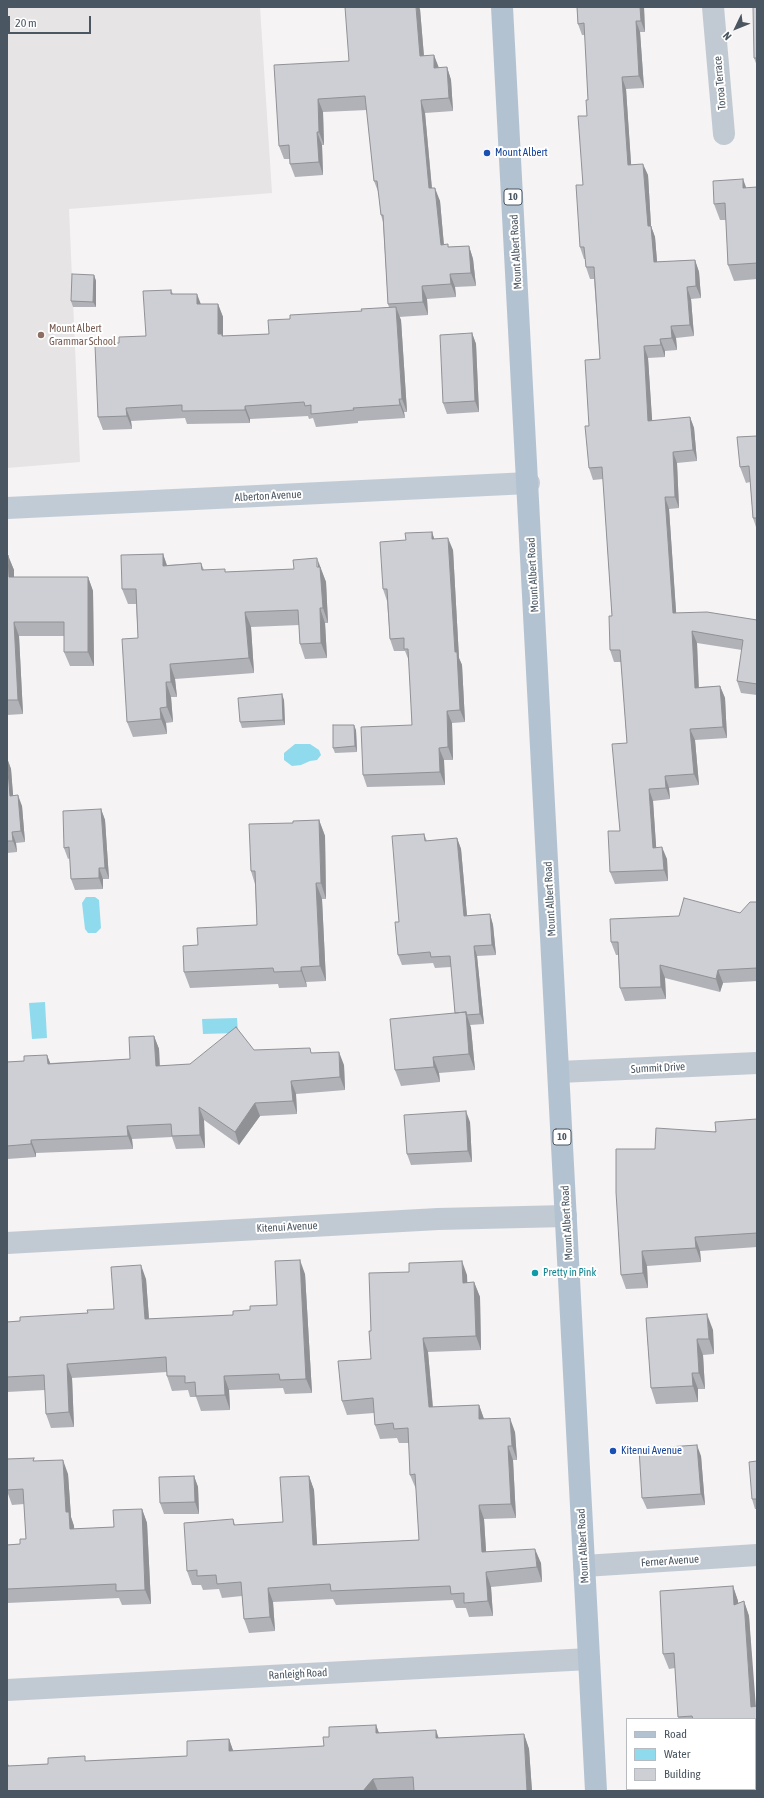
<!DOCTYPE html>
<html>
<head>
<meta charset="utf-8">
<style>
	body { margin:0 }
	#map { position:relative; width:764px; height:1798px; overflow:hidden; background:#f5f3f3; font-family:"Asap Condensed",sans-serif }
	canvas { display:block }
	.frame { position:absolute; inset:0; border:8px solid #4a5661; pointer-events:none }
	.legend { position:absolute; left:626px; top:1718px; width:130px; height:72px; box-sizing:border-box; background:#fff; border:1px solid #b7bbc0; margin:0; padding:5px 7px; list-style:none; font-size:12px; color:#4a5661 }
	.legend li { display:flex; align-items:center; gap:8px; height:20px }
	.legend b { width:20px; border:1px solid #b7bbc0 }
	.north { position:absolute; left:716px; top:8px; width:40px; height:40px; -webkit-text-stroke:3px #fff; paint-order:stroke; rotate:227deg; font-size:11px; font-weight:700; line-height:16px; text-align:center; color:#4a5661 }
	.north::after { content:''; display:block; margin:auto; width:14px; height:18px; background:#4a5661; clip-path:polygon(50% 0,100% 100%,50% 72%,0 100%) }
	.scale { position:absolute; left:8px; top:16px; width:83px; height:18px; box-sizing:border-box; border:2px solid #4a5661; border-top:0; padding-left:5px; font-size:12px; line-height:14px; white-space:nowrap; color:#4a5661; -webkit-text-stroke:3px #fff; paint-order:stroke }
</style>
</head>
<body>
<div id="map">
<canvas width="764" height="1798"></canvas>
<div class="frame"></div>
<ul class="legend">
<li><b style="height:5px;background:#b3c2d1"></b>Road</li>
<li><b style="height:11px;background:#90daee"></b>Water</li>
<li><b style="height:11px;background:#cdcfd5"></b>Building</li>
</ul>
<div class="north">N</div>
<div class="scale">20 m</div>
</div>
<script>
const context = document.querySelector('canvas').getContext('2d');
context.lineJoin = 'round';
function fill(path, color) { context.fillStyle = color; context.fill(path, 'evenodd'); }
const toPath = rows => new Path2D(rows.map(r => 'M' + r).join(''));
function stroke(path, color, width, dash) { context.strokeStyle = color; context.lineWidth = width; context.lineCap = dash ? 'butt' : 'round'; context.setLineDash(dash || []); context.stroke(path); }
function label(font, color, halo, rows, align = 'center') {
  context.font = font + ' "Asap Condensed",sans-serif'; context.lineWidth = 4; context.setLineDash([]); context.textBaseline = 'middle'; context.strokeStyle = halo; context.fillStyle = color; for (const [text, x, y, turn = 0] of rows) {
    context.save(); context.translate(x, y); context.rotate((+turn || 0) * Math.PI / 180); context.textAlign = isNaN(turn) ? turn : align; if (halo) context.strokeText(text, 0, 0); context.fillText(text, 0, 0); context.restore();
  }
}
const education = toPath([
	[7,7,260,7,272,193,69,209,80,462,7,468]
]);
const water = toPath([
	[295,744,310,744,319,750,321,755,317,760,310,761,301,765,292,766,284,760,284,753],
	[86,897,95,897,99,900,101,928,96,933,88,933,85,929,82,903],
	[45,1002,47,1038,32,1039,29,1003],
	[237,1018,238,1033,203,1034,202,1019]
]);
const street = toPath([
	[713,7,724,134],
	[559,1072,757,1063],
	[7,1243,438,1219,566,1216],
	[584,1566,757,1555],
	[7,1690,589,1659]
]);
const secondary = toPath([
	[7,508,529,483]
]);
const primary = toPath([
	[502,7,596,1791]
]);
const wall = toPath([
	[577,7,644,7,645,32,640,32,644,88,626,89,631,165,648,175,651,226,655,237,657,262,695,260,699,272,701,298,691,299,694,336,676,338,677,350,665,351,665,357,648,358,652,421,690,417,694,428,697,461,677,463,679,508,669,509,676,613,757,620,757,695,741,693,737,681,742,650,697,643,699,687,720,686,725,698,727,738,695,740,699,785,669,788,670,799,653,801,656,847,667,859,668,881,615,884,610,872,620,831,627,743,621,662,614,662,610,650,612,616,603,479,593,480,589,468,589,426,600,359,594,279,590,279,586,267,585,259,584,259,580,247,583,185,588,100,585,35,582,35,578,24],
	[757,7,757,66,754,58],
	[420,9,424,56,438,68,447,67,451,80,453,111,425,113,432,188,440,201,444,245,449,247,469,246,473,259,476,286,455,287,456,297,427,299,428,315,399,317,401,320,407,412,404,412,405,418,358,421,358,423,316,427,313,418,309,419,308,416,250,419,250,423,187,424,185,418,131,421,132,429,103,430,98,417,119,343,146,336,171,290,173,294,200,304,218,304,223,317,223,336,269,334,290,319,362,311,389,307,388,304,383,222,381,215,379,194,374,181,367,110,323,112,324,145,322,145,323,175,295,177,290,164,290,159,284,159,279,146,349,61],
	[757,187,757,279,734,281,728,265,726,220,720,220,714,204,746,188],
	[94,275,96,281,96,307,73,307,71,301],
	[472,333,476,344,479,412,447,414,443,403],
	[757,436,757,530,753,518,750,482,746,483,740,467],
	[432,532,434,539,453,550,459,658,462,665,465,722,452,723,453,760,444,760,445,785,367,787,363,775,412,725,409,661,405,651,394,651,390,639,387,601,383,589,406,540],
	[163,554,167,565,201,563,204,570,226,572,294,569,320,567,326,582,328,623,325,623,327,658,305,659,300,644,299,625,251,627,254,673,175,679,177,697,171,697,173,722,166,723,167,734,133,737,127,722,138,638,136,604,128,604,122,589],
	[7,555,14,570,14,577,88,577,93,591,94,666,70,666,64,652,64,636,19,636,23,714,7,715],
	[284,700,285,725,242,728,240,722],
	[356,730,357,752,335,753,333,748],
	[7,758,11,769,13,796,22,806,25,842,16,843,17,852,7,853],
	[101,809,105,820,109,879,103,879,103,889,75,890,71,879,70,858,68,859,64,848],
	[319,820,325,836,326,899,322,899,326,981,306,982,307,987,279,988,278,984,190,988,184,972,198,945,257,925,255,884,251,871,293,823],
	[424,834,427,841,457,838,461,849,467,916,490,914,493,925,496,955,477,956,484,1024,470,1025,471,1028,475,1070,439,1073,440,1082,401,1086,395,1070,455,1013,451,967,435,968,433,963,402,965,398,955,399,922],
	[757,902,757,981,723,983,720,992,665,978,666,999,625,1001,620,988,618,955,616,955,611,942,679,916,740,913],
	[154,1036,159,1049,160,1066,190,1064,254,1050,312,1053,344,1065,345,1090,296,1094,297,1114,260,1116,239,1145,204,1120,205,1148,176,1149,172,1137,132,1139,133,1149,36,1153,36,1157,7,1159,7,1062,24,1061,47,1055,50,1063,130,1059],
	[757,1119,757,1247,700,1251,701,1262,647,1266,648,1288,626,1289,621,1275,655,1149],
	[470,1122,472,1162,411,1165,407,1154],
	[305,1274,312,1393,285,1394,283,1388,229,1390,230,1410,201,1411,196,1397,190,1397,188,1390,172,1391,167,1376,167,1372,72,1378,74,1427,51,1428,46,1414,45,1390,7,1392,7,1322,20,1321,88,1313,114,1309,146,1279,149,1319,233,1315,277,1305],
	[467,1275,467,1283,474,1282,480,1297,481,1350,428,1352,433,1407,479,1405,484,1419,515,1432,517,1460,513,1460,516,1518,484,1519,486,1552,541,1563,542,1582,491,1587,493,1616,469,1617,466,1608,456,1608,453,1600,336,1605,333,1599,273,1602,275,1631,249,1633,244,1619,242,1596,222,1598,219,1589,203,1590,201,1585,192,1585,187,1571,233,1519,235,1525,283,1522,309,1476,314,1490,317,1545,419,1540,416,1489,410,1475,409,1443,399,1443,397,1438,380,1439,375,1425,374,1413,347,1415,342,1401,371,1359,371,1331],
	[646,1318,713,1330,714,1354,703,1355,705,1389,698,1389,698,1402,656,1404,651,1388],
	[701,1456,705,1505,647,1509,642,1498],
	[7,1459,35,1461,68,1474,71,1517,74,1526,74,1529,114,1527,142,1509,147,1523,151,1604,122,1605,119,1598,7,1603,7,1545,20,1544,26,1539,24,1504,12,1505,7,1491],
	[757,1461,757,1509,755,1509,752,1499],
	[194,1476,198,1487,199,1514,164,1514,160,1503],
	[733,1586,738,1601,738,1603,744,1601,749,1616,755,1719,679,1719,678,1717,675,1668,669,1669,663,1654],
	[376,1725,379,1733,438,1738,524,1734,529,1749,532,1791,7,1791,7,1761,9,1766,48,1764,87,1761,187,1756,229,1739,233,1751,324,1746,329,1737]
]);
const shadedWall = toPath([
	[416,7,419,7,420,9,425,69,420,56],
	[640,7,644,7,645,32,641,21],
	[636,21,640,32,644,88,639,76],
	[434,55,439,68,434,68],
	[447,67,451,80,453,111,449,98],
	[622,77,626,89,632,177,628,165],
	[318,99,323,112,324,145,319,132],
	[421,100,425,113,433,201,429,188],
	[317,132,322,145,323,175,319,162],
	[643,164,648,175,651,226,655,237,658,273,654,262,648,226],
	[743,179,749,195,743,188],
	[435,188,440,201,445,258,441,245],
	[469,246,473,259,476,286,471,273],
	[695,260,699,272,701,298,696,286],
	[450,274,455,287,456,297,451,284],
	[94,275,96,281,96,307,93,302],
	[422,286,427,299,428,315,423,302],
	[687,287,691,299,694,336,690,325],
	[197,294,202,307,197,304],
	[218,304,223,317,223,337,218,334],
	[396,307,401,320,407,412,402,399],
	[671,326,676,338,677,350,672,338],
	[472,333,476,344,479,412,475,401],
	[660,339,665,351,665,357,661,345],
	[644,346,648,358,653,433,648,421],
	[399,399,404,412,405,418,400,405],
	[245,406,250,419,250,423,245,410],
	[126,408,131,421,132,429,127,416],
	[690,417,694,428,697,461,693,450],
	[673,452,677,463,679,508,675,497],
	[665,497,669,509,677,625,673,613],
	[432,532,436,544,432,539],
	[448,538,453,550,459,658,462,665,465,722,460,710,455,652],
	[163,554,168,569,163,566],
	[8,555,14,570,14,591,9,577],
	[317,558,326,582,328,623,323,608],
	[88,577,93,591,94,666,88,652],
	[320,608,325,623,327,658,321,643],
	[245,612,251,627,254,673,249,658],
	[14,622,19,636,23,714,18,700],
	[692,631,697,643,699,699,695,688],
	[170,664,175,679,177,697,171,682],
	[166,682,171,697,173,722,167,707],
	[720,686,725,698,727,738,723,727],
	[282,694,284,700,285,725,283,720],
	[160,708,166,723,167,734,161,719],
	[447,711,452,723,453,760,448,747],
	[354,725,356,730,357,752,355,746],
	[690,729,695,740,699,785,694,774],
	[439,748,444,760,445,785,440,772],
	[7,758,11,769,14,807,10,796],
	[665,776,669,788,670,799,666,788],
	[649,789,653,801,657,859,653,848],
	[18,795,22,806,25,842,21,831],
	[101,809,105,820,109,879,105,868],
	[319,820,325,836,326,899,321,883],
	[12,832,16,843,17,852,13,841],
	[457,838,461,849,468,927,464,916],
	[662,847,667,859,668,881,664,870],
	[99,868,103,879,103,889,99,878],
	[316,883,322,899,326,981,320,966],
	[490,914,493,925,496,955,492,945],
	[474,946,477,956,484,1024,480,1014],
	[660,965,665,978,666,999,661,987],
	[301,967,306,982,307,987,301,971],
	[718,970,723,983,720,992,716,979],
	[466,1012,471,1028,475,1070,469,1054],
	[154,1036,159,1049,160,1079,156,1066],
	[339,1052,344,1065,345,1090,340,1077],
	[47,1055,52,1068,48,1064],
	[433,1057,439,1073,440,1082,434,1067],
	[291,1081,296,1094,297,1114,293,1101],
	[255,1103,260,1116,239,1145,235,1132],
	[199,1107,204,1120,205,1148,200,1135],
	[466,1111,470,1122,472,1162,468,1151],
	[127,1126,132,1139,133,1149,128,1136],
	[31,1140,36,1153,36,1157,31,1144],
	[695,1237,700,1251,701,1262,696,1248],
	[642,1251,647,1266,648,1288,643,1273],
	[300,1260,305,1274,312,1393,306,1379],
	[462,1261,467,1275,468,1297,463,1283],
	[141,1265,146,1279,150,1333,145,1319],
	[474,1282,480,1297,481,1350,476,1336],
	[707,1314,713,1330,714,1354,709,1339],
	[423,1338,428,1352,434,1422,429,1407],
	[697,1339,703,1355,705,1389,699,1373],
	[67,1364,72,1378,74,1427,69,1412],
	[692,1373,698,1389,698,1402,693,1386],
	[224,1376,229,1390,230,1410,225,1395],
	[479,1405,484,1419,479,1419],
	[510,1418,515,1432,517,1460,512,1446],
	[697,1445,701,1456,705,1505,701,1494],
	[508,1446,513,1460,516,1518,511,1504],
	[63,1460,68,1474,71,1517,74,1526,75,1543,70,1529,66,1512],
	[194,1476,198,1487,199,1514,195,1502],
	[309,1476,314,1490,318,1560,313,1545],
	[479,1505,484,1519,487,1566,482,1552],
	[142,1509,147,1523,151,1604,145,1590],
	[535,1549,541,1563,542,1582,537,1567],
	[486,1572,491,1587,493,1616,488,1601],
	[733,1586,738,1601,739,1620,734,1605],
	[268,1588,273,1602,275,1631,270,1617],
	[744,1601,749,1616,757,1721,751,1707],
	[376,1725,381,1739,376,1733],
	[436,1730,441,1745,436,1738],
	[524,1734,529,1749,532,1791,527,1791],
	[229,1739,234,1753,229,1751],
	[373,1779,378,1791,363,1791]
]);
const building = toPath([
	[345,7,416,7,420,56,434,55,434,68,447,67,449,98,421,100,429,188,435,188,441,245,448,244,448,247,469,246,471,273,450,274,451,284,422,286,423,302,388,304,383,215,381,215,377,181,374,181,365,96,318,99,319,132,317,132,319,162,290,164,289,145,279,146,274,65,349,61,345,7],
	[577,7,640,7,641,21,636,21,639,76,622,77,628,165,643,164,648,226,651,226,654,262,695,260,696,286,687,287,690,325,671,326,672,338,660,339,661,345,644,346,648,421,690,417,693,450,673,452,675,497,665,497,673,613,707,612,757,620,757,684,737,681,743,640,692,631,695,688,720,686,723,727,690,729,694,774,665,776,666,788,649,789,653,848,662,847,664,870,610,872,608,831,620,831,612,744,627,743,620,650,610,650,609,616,612,616,602,467,589,468,585,426,589,426,585,360,600,359,594,267,586,267,584,247,580,247,576,185,583,185,578,116,587,116,586,100,588,100,584,23,578,24,577,7],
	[753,7,757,7,757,58,754,58,753,7],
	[743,179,743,188,757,187,757,263,728,265,725,203,714,204,713,181,743,179],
	[72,274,94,275,93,302,71,301,72,274],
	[171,290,171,294,197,294,197,304,218,304,218,334,222,334,222,336,269,334,268,320,290,319,290,315,362,311,361,309,396,307,402,399,399,399,400,405,353,408,354,410,311,414,311,405,305,406,304,402,245,406,245,410,182,411,182,405,126,408,127,416,98,417,95,345,119,343,119,337,146,336,143,291,171,290],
	[472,333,475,401,443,403,440,335,472,333],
	[757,436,757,518,753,518,749,466,740,467,737,437,757,436],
	[432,532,432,539,448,538,455,652,457,652,460,710,447,711,448,747,439,748,440,772,363,775,361,727,412,725,408,649,404,649,404,638,390,639,387,589,383,589,380,542,406,540,405,533,432,532],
	[163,554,163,566,201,563,202,570,225,569,225,572,294,569,293,560,317,558,317,567,320,567,323,608,320,608,321,643,300,644,298,610,245,612,249,658,170,664,171,682,166,682,167,707,160,708,161,719,127,722,122,639,138,638,136,589,122,589,121,555,163,554],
	[7,555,8,555,9,577,88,577,88,652,64,652,64,622,14,622,18,700,7,700,7,555],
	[282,694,283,720,240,722,238,698,282,694],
	[333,725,354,725,355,746,333,748,333,725],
	[7,758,10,796,18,795,21,831,12,832,13,841,7,841,7,758],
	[101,809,105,868,99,868,99,878,71,879,69,847,64,848,63,811,101,809],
	[319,820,321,883,316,883,320,966,301,967,301,971,274,972,273,968,184,972,183,946,198,945,197,928,257,925,255,871,251,871,249,824,293,823,293,821,319,820],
	[424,834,425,841,457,838,464,916,490,914,492,945,474,946,480,1014,466,1015,466,1012,455,1013,450,956,431,957,430,952,398,955,395,922,399,922,392,836,424,834],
	[684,898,740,913,750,902,757,902,757,968,718,970,716,979,660,965,661,987,620,988,618,942,611,942,610,919,679,916,684,898],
	[466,1012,469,1054,433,1057,434,1067,395,1070,390,1019,466,1012],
	[236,1027,254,1050,310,1048,311,1053,339,1052,340,1077,291,1081,293,1101,255,1103,235,1132,199,1107,200,1135,172,1136,171,1124,127,1126,128,1136,31,1140,31,1144,7,1146,7,1062,24,1061,24,1056,47,1055,48,1064,130,1059,129,1037,154,1036,156,1066,190,1064,236,1027],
	[466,1111,468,1151,407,1154,404,1115,466,1111],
	[757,1119,757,1233,695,1237,696,1248,642,1251,643,1273,621,1275,616,1192,616,1149,655,1149,656,1128,716,1132,715,1122,757,1119],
	[300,1260,306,1379,280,1380,279,1374,224,1376,225,1395,196,1396,195,1382,185,1383,185,1376,167,1376,166,1357,67,1364,69,1412,46,1414,44,1375,7,1377,7,1322,20,1321,20,1317,88,1313,87,1310,114,1309,111,1267,141,1265,145,1319,233,1315,233,1311,250,1310,250,1306,277,1305,275,1261,300,1260],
	[462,1261,463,1283,474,1282,476,1336,423,1338,429,1407,479,1405,479,1419,510,1418,512,1446,508,1446,511,1504,479,1505,482,1552,535,1549,537,1567,486,1572,488,1601,464,1603,464,1593,451,1594,450,1586,331,1591,330,1584,268,1588,270,1617,244,1619,241,1582,217,1584,216,1575,197,1576,197,1570,187,1571,184,1523,233,1519,234,1525,283,1522,280,1477,309,1476,313,1545,419,1540,415,1474,410,1475,408,1428,394,1429,393,1423,375,1425,373,1398,342,1401,338,1361,371,1359,369,1331,371,1331,369,1273,409,1272,409,1263,462,1261],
	[707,1314,709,1339,697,1339,699,1373,692,1373,693,1386,651,1388,646,1318,707,1314],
	[697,1445,701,1494,642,1498,639,1449,697,1445],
	[34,1458,33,1461,63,1460,66,1512,69,1512,70,1529,114,1527,113,1510,142,1509,145,1590,116,1591,116,1584,7,1589,7,1545,20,1544,20,1539,26,1539,23,1489,7,1490,7,1459,34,1458],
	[757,1461,757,1499,752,1499,749,1462,757,1461],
	[194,1476,195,1502,160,1503,159,1477,194,1476],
	[733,1586,734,1605,744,1601,751,1707,757,1706,757,1791,696,1791,696,1789,755,1789,755,1719,693,1719,692,1716,678,1717,674,1653,663,1654,660,1591,733,1586],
	[376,1725,376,1733,436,1730,436,1738,524,1734,527,1791,414,1791,413,1777,373,1779,363,1791,7,1791,7,1764,8,1766,48,1764,48,1758,85,1756,85,1761,187,1756,187,1741,229,1739,229,1751,324,1746,323,1737,329,1737,329,1727,376,1725]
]);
const markers = [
	[487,153,4,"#1a4fb4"],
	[41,335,4,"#8d6e63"],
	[535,1273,4,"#0f9aa8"],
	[613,1451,4,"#1a4fb4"]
];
const shields = [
	[513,197,18],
	[562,1137,18]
];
const shieldNames = [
	["10",513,197],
	["10",562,1137]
];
const streetNames = [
	["Toroa Terrace",720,83,-95],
	["Mount Albert Road",516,252,-93],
	["Alberton Avenue",268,496,-3],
	["Mount Albert Road",533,575,-93],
	["Mount Albert Road",550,899,-93],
	["Summit Drive",658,1068,-3],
	["Mount Albert Road",567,1223,-93],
	["Kitenui Avenue",287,1227,-3],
	["Mount Albert Road",583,1546,-93],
	["Ferner Avenue",670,1561,-4],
	["Ranleigh Road",298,1674,-3]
];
const transitNames = [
	["Mount Albert",495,153],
	["Kitenui Avenue",621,1451]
];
const educationNames = [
	["Mount Albert",49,329],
	["Grammar School",49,342]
];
const cultureNames = [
	["Pretty in Pink",543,1273]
];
fill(education, '#e6e4e5');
fill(water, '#90daee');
stroke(street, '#c1cad2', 22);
stroke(secondary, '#c1cbd6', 22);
stroke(primary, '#b3c2d1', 22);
fill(wall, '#b0b2b7');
fill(shadedWall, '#909195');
fill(building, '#cdcfd5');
stroke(building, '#909195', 1);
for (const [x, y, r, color] of markers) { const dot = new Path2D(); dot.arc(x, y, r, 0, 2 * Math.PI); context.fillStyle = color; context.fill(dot); stroke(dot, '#fff', 1.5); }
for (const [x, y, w] of shields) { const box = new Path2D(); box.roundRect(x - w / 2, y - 8, w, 16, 3); context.fillStyle = '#fff'; context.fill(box); stroke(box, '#4a5661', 1); }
label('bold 10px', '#4a5661', null, shieldNames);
label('11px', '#4a5661', '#fff', streetNames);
label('11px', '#164399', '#fff', transitNames, 'left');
label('11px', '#785e54', '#fff', educationNames, 'left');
label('11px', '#0d838f', '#fff', cultureNames, 'left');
</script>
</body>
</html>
